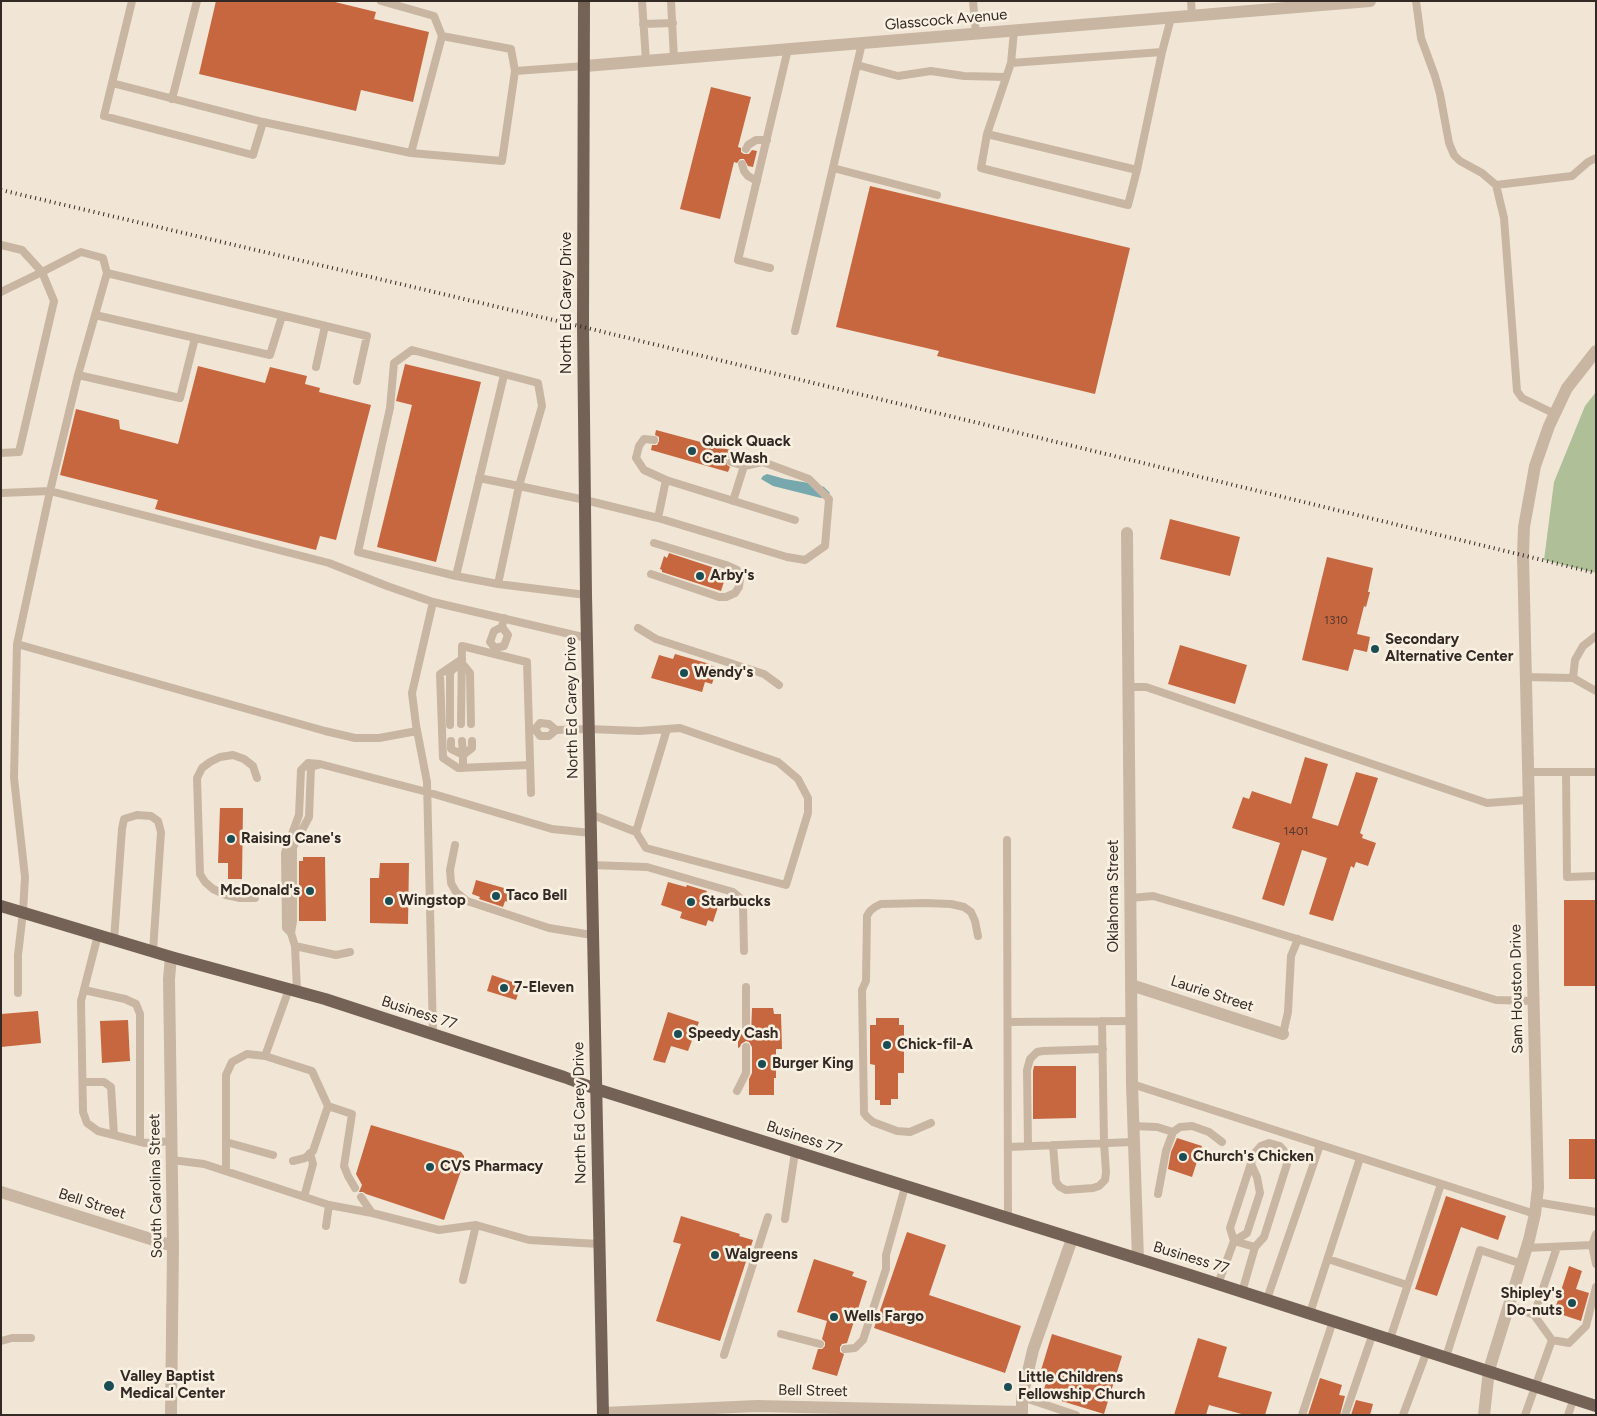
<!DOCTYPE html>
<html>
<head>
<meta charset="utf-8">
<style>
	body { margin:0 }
	#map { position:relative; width:1597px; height:1416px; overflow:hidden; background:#f1e6d6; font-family:Figtree,sans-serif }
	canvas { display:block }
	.frame { position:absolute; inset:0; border:2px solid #332a25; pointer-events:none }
</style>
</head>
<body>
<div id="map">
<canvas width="1597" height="1416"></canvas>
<div class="frame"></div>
</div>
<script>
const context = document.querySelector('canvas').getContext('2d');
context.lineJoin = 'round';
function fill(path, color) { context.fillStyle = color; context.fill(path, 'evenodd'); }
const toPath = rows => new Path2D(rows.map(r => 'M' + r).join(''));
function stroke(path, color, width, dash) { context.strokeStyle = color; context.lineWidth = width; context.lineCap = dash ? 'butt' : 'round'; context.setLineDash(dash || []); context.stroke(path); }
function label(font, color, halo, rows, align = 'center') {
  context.font = font + ' Figtree,sans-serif'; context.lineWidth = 5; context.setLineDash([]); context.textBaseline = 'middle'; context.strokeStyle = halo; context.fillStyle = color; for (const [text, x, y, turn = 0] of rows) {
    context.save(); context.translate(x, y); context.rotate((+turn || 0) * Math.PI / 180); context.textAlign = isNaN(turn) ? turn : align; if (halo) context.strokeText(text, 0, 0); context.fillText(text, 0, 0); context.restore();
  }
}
const green = toPath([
	[1596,392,1596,573,1544,560,1554,482,1585,406]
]);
const water = toPath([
	[767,474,785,479,815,484,824,487,830,493,826,497,821,498,773,486,761,479,763,476]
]);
const building = toPath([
	[216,1,331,1,376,12,374,19,429,32,413,102,361,90,356,111,199,74],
	[711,87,751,97,738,147,741,148,741,152,744,154,749,154,752,150,757,151,753,167,748,166,744,159,740,159,737,163,734,162,720,219,680,209],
	[870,186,1130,248,1095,394,937,356,939,351,836,327],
	[405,364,481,382,436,562,377,547,412,405,396,401],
	[198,366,265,383,270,367,307,376,305,384,320,388,319,392,371,405,336,540,320,536,316,550,155,509,158,500,60,475,76,409,119,420,120,429,178,444],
	[656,430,734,451,733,457,728,458,726,461,727,465,730,467,728,472,651,450,652,445,657,445,659,441,659,437,655,435],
	[1170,519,1240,537,1230,576,1160,559],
	[669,553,727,572,721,591,662,572,662,570,660,569,664,556,667,558],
	[1327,557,1373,568,1368,592,1370,592,1366,607,1364,606,1357,634,1370,637,1367,652,1354,649,1348,671,1302,660],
	[1180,645,1247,665,1235,704,1168,684],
	[675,654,710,664,710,665,717,668,712,684,705,682,702,692,651,678,659,655,673,659],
	[1305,757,1328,764,1312,818,1338,826,1356,772,1378,778,1360,833,1363,835,1362,838,1376,843,1368,866,1356,862,1354,868,1351,866,1333,921,1309,914,1327,858,1302,850,1284,906,1262,899,1280,843,1232,828,1243,797,1249,799,1252,791,1291,804],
	[220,808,243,808,242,879,228,879,228,863,218,863],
	[303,857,325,857,326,921,299,921,299,861,303,861],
	[380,863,409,863,408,924,370,923,370,878,379,878],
	[476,880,511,890,508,902,505,901,503,907,479,899,480,897,472,894],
	[668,882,686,887,687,885,707,891,706,893,721,898,713,922,708,920,706,926,680,918,682,912,661,905],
	[1564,900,1596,900,1596,986,1564,986],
	[492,975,521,985,516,1000,487,991],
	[752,1008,773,1008,774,1014,781,1014,782,1049,776,1049,776,1078,774,1078,774,1095,749,1095,749,1079,752,1073,752,1047,749,1042,746,1041,741,1044,740,1047,738,1048,738,1032,740,1031,741,1034,746,1037,751,1034],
	[38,1011,41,1043,1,1047,1,1014],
	[668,1012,699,1022,688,1051,671,1046,665,1063,653,1060],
	[876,1018,899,1018,899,1025,904,1025,904,1073,898,1073,898,1099,891,1099,891,1105,880,1105,880,1100,875,1100,875,1065,870,1064,870,1025,876,1025],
	[128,1020,130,1061,102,1063,100,1021],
	[1034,1066,1076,1066,1076,1118,1033,1119,1033,1071],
	[371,1125,461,1152,464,1156,464,1162,444,1220,366,1194,363,1192,359,1192,362,1185,356,1174],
	[1177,1138,1202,1146,1192,1177,1168,1169,1171,1152],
	[1569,1139,1596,1139,1596,1179,1569,1179],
	[1446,1196,1506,1216,1498,1240,1461,1227,1437,1296,1415,1289],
	[681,1216,740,1234,739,1236,753,1240,720,1341,656,1321,681,1244,673,1242],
	[907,1232,946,1245,929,1295,1021,1326,1005,1373,874,1328],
	[814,1259,854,1272,852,1276,867,1281,847,1343,842,1344,840,1347,840,1352,844,1354,837,1376,812,1369,818,1349,822,1349,825,1346,825,1342,822,1339,827,1321,797,1312],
	[1569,1266,1582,1271,1576,1289,1589,1293,1581,1321,1554,1312],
	[1052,1334,1122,1356,1104,1414,1042,1395,1046,1383,1038,1380],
	[1198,1338,1227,1347,1218,1377,1272,1392,1265,1415,1245,1415,1209,1405,1206,1415,1174,1415],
	[1320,1378,1342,1385,1339,1395,1345,1396,1340,1415,1308,1415],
	[1356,1400,1373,1404,1370,1415,1351,1415]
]);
const service = toPath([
	[132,1,104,116,253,155,263,122,411,153],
	[381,1,434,16,442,36],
	[642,1,646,61],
	[671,1,674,59],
	[973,1,976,34],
	[1191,1,1192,16],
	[1416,1,1421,38,1435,76,1440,94,1449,143,1454,155,1460,161,1482,173,1496,185,1504,218,1517,391,1522,398,1555,414],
	[643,24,673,23],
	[1014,31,1011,63,1162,52,1171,18],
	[1011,63,987,134,1137,170],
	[857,65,898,76,931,71,964,76,1006,77],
	[515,71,511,49,442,36,411,153,502,161,515,71,585,66],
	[112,83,263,122],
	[172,99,197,1],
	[987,134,981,168,1128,205,1137,170,1162,52],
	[746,149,748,145,756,140,767,140],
	[742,164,744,171,748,176,757,181],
	[833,168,937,195],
	[1496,185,1572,176,1588,162,1596,158],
	[1,245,22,250,42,272,81,252,103,258,107,273,78,375,50,491,17,644,14,778,25,877,23,912,18,955,18,993],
	[770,268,738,260,788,49],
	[107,273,367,336,357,381],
	[1,292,42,272,54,301,19,452,1,453],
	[95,315,270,355,282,316],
	[795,331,862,43],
	[316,367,325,326],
	[78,375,180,398,195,338],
	[654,440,644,439,639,446,636,458,644,470,666,480,795,520],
	[479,478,519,486,498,584],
	[1,493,50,491,329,563,387,586,433,602,587,638],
	[733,501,744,466],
	[658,518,666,480],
	[651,574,719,597,726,597,735,593,739,587,740,579,737,570,726,565,654,543],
	[456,576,504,375],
	[586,595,498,584,456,576,358,552,390,408,394,363,412,350,538,383,542,406,519,486,585,500,658,518,787,557,805,560,825,546,829,499,809,479,763,462,744,466,731,462],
	[638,628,656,639,764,674,779,685],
	[17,644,325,731,355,738,379,738,417,731],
	[495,648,490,642,494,631,502,627,504,618],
	[495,648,504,646,508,635,502,627],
	[462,659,440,674,443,758,458,768,530,765],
	[461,662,470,673,471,724],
	[1525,677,1573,678,1596,691],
	[1573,678,1575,660,1583,646,1596,636],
	[1128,687,1146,687,1487,803,1528,800],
	[461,724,462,646,527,662,531,793],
	[450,725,450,672,456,667],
	[530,729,535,729,540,723,549,724,556,730],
	[535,729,540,736,549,736,556,730,589,729,639,731,680,728,778,762,798,779,808,798,808,813,786,885,646,848,636,832,590,814],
	[451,741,451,749,463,755,463,768],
	[462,741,463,755],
	[463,755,472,748,472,741],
	[1528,772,1596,772],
	[1566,772,1567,877,1596,876],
	[636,832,667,729],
	[1007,840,1008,1219],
	[455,845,450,870,451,883,456,892,467,901,549,928,592,935],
	[591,865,647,867,733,892,739,897,743,903,744,951],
	[255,898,240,898,226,895,213,889,205,882,200,874,197,778,202,768,210,762,220,757,233,755,244,759,253,766,257,778],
	[1131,898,1153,896,1232,919,1496,1000,1533,1001],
	[291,933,293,921,293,847,309,817,311,767,318,765],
	[98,935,81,1001,83,1112,87,1123,98,1131,145,1143,172,1141],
	[114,940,122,829,124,819,137,815,151,816,158,821,161,832,153,951],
	[295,946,336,955,350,952],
	[746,987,746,1031],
	[84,990,125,999,136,1004,140,1014,140,1142],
	[297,991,295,946,291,933,286,928,285,853,299,815,301,770,308,763,320,764,427,792,552,829,591,833],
	[1008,1022,1131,1021],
	[1283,1034,1288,1012,1291,956,1298,939],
	[433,1035,427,782,416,725,412,693,433,602],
	[265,1056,312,1071,328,1106,313,1151,305,1158,293,1161],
	[83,1082,104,1082,111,1087,114,1135],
	[1132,1084,1535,1214],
	[737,1091,746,1073,746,1047],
	[328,1106,352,1114,344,1166,348,1176,355,1188],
	[931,1123,910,1132,897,1131,873,1122,867,1117,864,1113,862,990,866,981,867,916,870,911,875,907,881,904,925,903,951,904,964,907,971,912,975,921,978,936],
	[1133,1126,1157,1127,1173,1132],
	[226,1142,273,1155],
	[1028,1145,1027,1070,1030,1059,1037,1052,1043,1051,1103,1049],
	[1053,1145,1056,1182,1060,1187,1066,1190,1093,1188,1099,1186,1105,1180,1106,1172,1104,1143,1102,1021],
	[1008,1147,1133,1142],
	[172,1160,204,1164,329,1205,372,1213,439,1230,476,1225],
	[226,1171,226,1075,232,1062,247,1054,265,1056,289,989],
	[1158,1194,1166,1151,1173,1132,1180,1127,1192,1126,1209,1132,1222,1142],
	[304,1197,313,1164,310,1153],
	[361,1197,372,1213],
	[1536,1202,1596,1212],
	[785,1219,795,1152],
	[326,1226,329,1205],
	[1234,1241,1247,1233,1260,1193,1257,1177,1251,1164],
	[1234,1241,1255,1247],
	[1592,1245,1596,1264],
	[1557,1247,1534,1315,1552,1340,1569,1343,1586,1326,1596,1287],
	[1526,1248,1592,1245,1596,1234],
	[1328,1259,1407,1285],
	[463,1280,476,1225,529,1240,599,1244],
	[1218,1284,1234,1241,1230,1228,1254,1154,1261,1146,1269,1143,1280,1146,1286,1153,1288,1161,1264,1237,1255,1247,1242,1292],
	[1267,1299,1320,1145],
	[1509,1305,1534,1315],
	[1310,1313,1360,1158],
	[781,1334,820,1344],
	[1390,1339,1441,1184],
	[1,1341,12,1338,31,1338],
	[845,1349,855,1348,863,1340,886,1269,886,1255,905,1187],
	[724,1355,768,1217],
	[1446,1357,1480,1250,1522,1264],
	[1022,1397,1076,1415],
	[1302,1415,1333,1321],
	[1345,1415,1373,1333],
	[1403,1415,1427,1351],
	[1525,1415,1552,1340],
	[1568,1415,1574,1398]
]);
const minor = toPath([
	[585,66,1370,1],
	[1127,533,1132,1084,1138,1259],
	[1131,985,1283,1034],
	[1,1192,173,1246],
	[603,1413,757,1406,1022,1412],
	[171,1415,173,1246,169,979,171,957],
	[1022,1415,1022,1397,1033,1350,1072,1239],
	[1484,1415,1489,1370]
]);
const tertiary = toPath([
	[1489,1370,1529,1240,1535,1214,1538,1188,1523,555,1524,527,1535,466,1549,426,1567,388,1596,351]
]);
const primary = toPath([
	[584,1,583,327,586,595,603,1415],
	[1,906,171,957,325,999,564,1077,596,1089,1190,1275,1596,1406]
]);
const rail = toPath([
	[1,190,583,327,1596,573]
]);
const markers = [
	[692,451,5,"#1b4d54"],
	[700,576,5,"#1b4d54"],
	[1375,649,5,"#1b4d54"],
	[684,673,5,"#1b4d54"],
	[231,839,5,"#1b4d54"],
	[310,891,5,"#1b4d54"],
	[496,896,5,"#1b4d54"],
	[389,901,5,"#1b4d54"],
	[691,902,5,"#1b4d54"],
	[504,988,5,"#1b4d54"],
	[678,1034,5,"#1b4d54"],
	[887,1045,5,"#1b4d54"],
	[762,1064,5,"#1b4d54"],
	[1183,1157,5,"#1b4d54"],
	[430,1167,5,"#1b4d54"],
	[715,1255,5,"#1b4d54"],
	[1572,1303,5,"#1b4d54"],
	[834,1317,5,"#1b4d54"],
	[109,1386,6,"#1b4d54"],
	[1008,1387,5,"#1b4d54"]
];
const numberNames = [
	["1310",1336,620],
	["1401",1296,831]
];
const streetNames = [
	["Glasscock Avenue",946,20,-5],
	["North Ed Carey Drive",567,303,-90],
	["North Ed Carey Drive",572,708,-91],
	["Oklahoma Street",1114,896,-90],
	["Sam Houston Drive",1517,989,-91],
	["Laurie Street",1212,994,18],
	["Business 77",419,1013,18],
	["North Ed Carey Drive",580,1113,-91],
	["Business 77",804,1138,18],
	["South Carolina Street",156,1186,-91],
	["Bell Street",92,1204,18],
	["Business 77",1191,1258,17],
	["Bell Street",813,1391,1]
];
const poiNames = [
	["Quick Quack",702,442],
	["Car Wash",702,459],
	["Arby's",710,576],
	["Secondary",1385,640],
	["Alternative Center",1385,657],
	["Wendy's",694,673],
	["Raising Cane's",241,839],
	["McDonald's",300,891,"right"],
	["Taco Bell",506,896],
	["Wingstop",399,901],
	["Starbucks",701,902],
	["7-Eleven",514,988],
	["Speedy Cash",688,1034],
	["Chick-fil-A",897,1045],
	["Burger King",772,1064],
	["Church's Chicken",1193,1157],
	["CVS Pharmacy",440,1167],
	["Walgreens",725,1255],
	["Shipley's",1562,1294,"right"],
	["Do-nuts",1562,1311,"right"],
	["Wells Fargo",844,1317],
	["Valley Baptist",120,1377],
	["Medical Center",120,1394],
	["Little Childrens",1018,1378],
	["Fellowship Church",1018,1395]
];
fill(green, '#afbf97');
fill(water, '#76a8ae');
fill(building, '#c7673f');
stroke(service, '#c8b6a3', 8);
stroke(minor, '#c8b6a3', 12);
stroke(tertiary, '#c8b6a3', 12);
stroke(primary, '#756256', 12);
stroke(rail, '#332a25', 4, [1, 4]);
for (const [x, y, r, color] of markers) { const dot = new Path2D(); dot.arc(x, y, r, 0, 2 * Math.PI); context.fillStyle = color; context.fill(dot); stroke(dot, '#f9f0e2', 2); }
label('12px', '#58392c', null, numberNames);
label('15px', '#332a25', '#f9f0e2', streetNames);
label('bold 15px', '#332a25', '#f9f0e2', poiNames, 'left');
</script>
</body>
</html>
